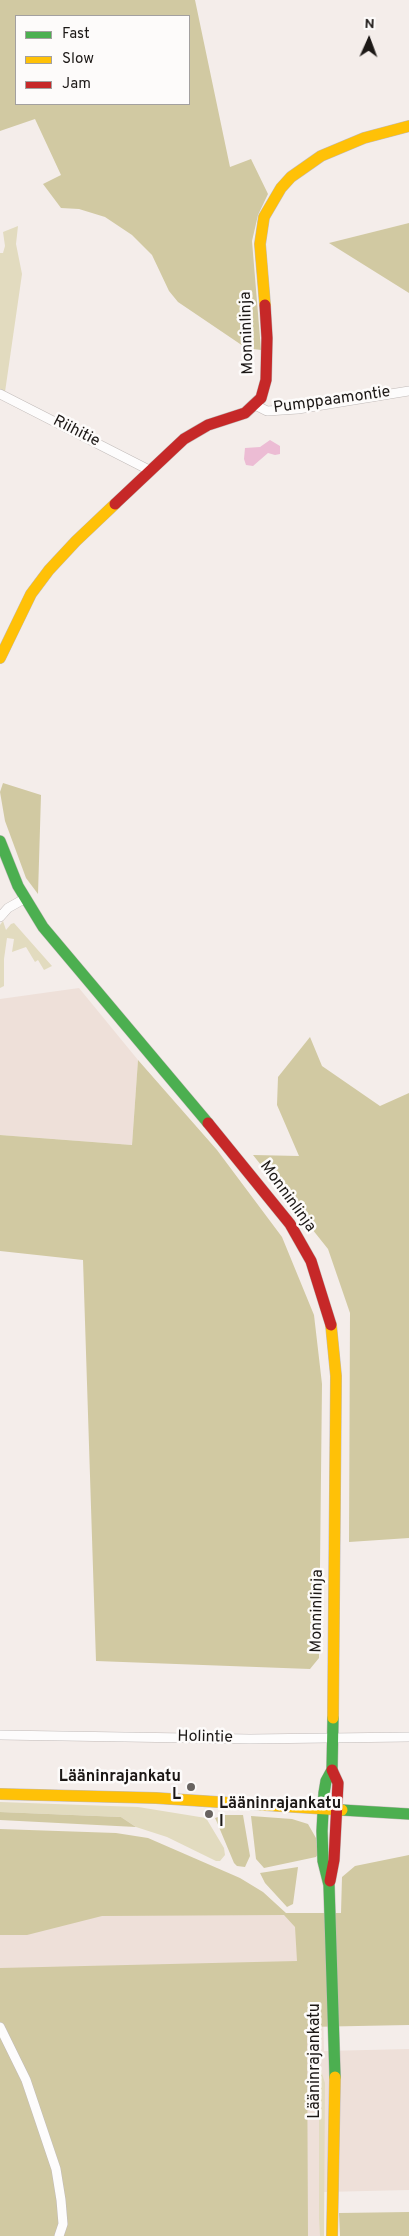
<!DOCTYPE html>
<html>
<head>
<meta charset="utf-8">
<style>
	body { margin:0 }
	#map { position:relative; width:409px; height:2236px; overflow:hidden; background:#f4edea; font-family:Overpass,sans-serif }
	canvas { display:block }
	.legend { position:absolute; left:15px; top:15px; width:175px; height:90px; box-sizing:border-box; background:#fdfbfa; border:1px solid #a3a09f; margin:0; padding:6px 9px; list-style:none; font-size:15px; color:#1c1816 }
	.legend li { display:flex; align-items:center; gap:10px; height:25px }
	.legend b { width:25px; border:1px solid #a3a09f }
	.north { position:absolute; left:344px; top:15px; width:50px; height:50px; -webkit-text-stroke:4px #fdfbfa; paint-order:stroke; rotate:2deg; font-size:14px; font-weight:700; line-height:20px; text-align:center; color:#1c1816 }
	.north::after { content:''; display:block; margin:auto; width:18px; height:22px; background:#1c1816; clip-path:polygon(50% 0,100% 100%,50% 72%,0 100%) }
</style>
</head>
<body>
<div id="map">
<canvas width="409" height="2236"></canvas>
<ul class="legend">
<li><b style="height:6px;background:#4caf50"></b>Fast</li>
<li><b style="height:6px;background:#ffc107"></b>Slow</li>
<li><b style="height:6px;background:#c62828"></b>Jam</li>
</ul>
<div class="north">N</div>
</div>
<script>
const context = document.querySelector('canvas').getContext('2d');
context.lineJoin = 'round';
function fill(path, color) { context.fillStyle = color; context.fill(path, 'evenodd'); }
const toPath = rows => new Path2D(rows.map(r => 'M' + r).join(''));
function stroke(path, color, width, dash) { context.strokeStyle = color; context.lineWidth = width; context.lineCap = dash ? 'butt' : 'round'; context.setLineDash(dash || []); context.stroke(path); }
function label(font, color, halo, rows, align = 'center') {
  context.font = font + ' Overpass,sans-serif'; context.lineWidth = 5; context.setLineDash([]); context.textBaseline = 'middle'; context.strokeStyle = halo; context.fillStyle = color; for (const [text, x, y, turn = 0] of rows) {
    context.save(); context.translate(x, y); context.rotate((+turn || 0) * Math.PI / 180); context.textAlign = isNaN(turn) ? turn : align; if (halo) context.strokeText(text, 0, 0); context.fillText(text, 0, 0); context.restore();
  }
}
const built = toPath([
	[79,988,138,1060,132,1145,0,1135,0,999],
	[321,1914,324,2051,409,2049,409,2190,324,2192,323,2236,0,2236,0,1915]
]);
const green = toPath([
	[18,226,16,244,22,274,5,392,0,390,0,253,3,253,5,246,3,232],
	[3,921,6,930,11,924,14,923,52,966,44,970,38,960,35,962,26,947,12,952,14,939,7,938,4,959,4,986,0,988,0,925],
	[0,1802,138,1807,206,1818,224,1848,225,1855,220,1861,216,1861,167,1837,136,1827,121,1817,0,1812],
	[314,2023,317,2024,317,2058,325,2083,324,2236,320,2236,319,2219,319,2120,314,2073]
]);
const forest = toPath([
	[0,0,195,0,230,167,251,159,268,194,258,215,252,241,261,350,246,348,178,302,169,291,152,255,132,235,105,217,79,209,61,208,43,184,61,175,35,119,0,131],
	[16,16,189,16,189,104,16,104],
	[409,223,409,293,329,243],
	[3,783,41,795,38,894,26,878,5,821,0,792],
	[310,1037,322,1066,380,1106,409,1093,409,1538,349,1542,350,1313,328,1249,253,1155,299,1156,277,1105,278,1077],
	[138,1060,217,1150,282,1237,314,1315,322,1384,319,1658,310,1669,96,1661,83,1260,0,1251,0,1135,132,1145],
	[0,1812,121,1817,136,1827,0,1820],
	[224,1815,243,1815,250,1856,245,1867,237,1866,234,1863,216,1820,215,1818],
	[251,1816,292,1819,308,1824,316,1838,318,1854,316,1857,264,1868,256,1859],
	[0,1829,116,1833,148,1838,240,1878,263,1892,286,1913,341,1913,342,1877,355,1866,409,1855,409,2025,307,2027,308,2236,0,2236,0,1968,297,1961,295,1927,284,1915,102,1916,27,1935,0,1935],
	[298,1867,293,1904,287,1907,265,1883,260,1873],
	[409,2212,409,2236,340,2236,339,2213]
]);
const water = toPath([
	[270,440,280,446,280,454,275,455,268,453,253,466,246,465,244,459,245,448,260,447]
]);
const street = toPath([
	[0,394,151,471],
	[255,405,267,411,298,409,409,391],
	[0,917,8,908,24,899],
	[0,1735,250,1739,409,1737],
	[0,2027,26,2080,56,2169,61,2200,63,2224,59,2236]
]);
const fast = toPath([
	[0,841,18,886,43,927,208,1123],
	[333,1718,332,1770,326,1781,324,1793,322,1831,323,1861,329,1885,335,2077],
	[342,1810,409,1814]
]);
const slow = toPath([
	[265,305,260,244,264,217,281,188,291,177,321,156,364,138,409,126],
	[0,658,31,594,49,570,76,541,115,504],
	[331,1325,336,1376,333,1718],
	[0,1794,156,1798,342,1810],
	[332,2236,335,2077]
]);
const jam = toPath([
	[115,504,184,439,208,425,245,413,261,398,266,380,267,338,265,305],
	[208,1123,290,1224,311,1261,331,1325],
	[330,1881,334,1860,338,1783,332,1770]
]);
const markers = [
	[191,1787,5,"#686360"],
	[209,1814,5,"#686360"]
];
const streetNames = [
	["Monninlinja",248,333,-92],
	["Pumppaamontie",332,401,-8],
	["Riihitie",76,432,27],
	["Monninlinja",287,1197,54],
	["Monninlinja",318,1611,-89],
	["Holintie",205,1738,1],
	["Lääninrajankatu",316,2061,-90]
];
const poiNames = [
	["Lääninrajankatu",181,1778],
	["L",181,1796],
	["Lääninrajankatu",219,1805,"left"],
	["I",219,1823,"left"]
];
fill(built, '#eee0d9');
fill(green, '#e2dbbf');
fill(forest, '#d1c9a2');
fill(water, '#ecbcd4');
stroke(street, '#c0bab8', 10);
stroke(fast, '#c0bab8', 12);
stroke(slow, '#c0bab8', 12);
stroke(jam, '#c0bab8', 12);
stroke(street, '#fdfcfc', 9);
stroke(fast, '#4caf50', 11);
stroke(slow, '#ffc107', 11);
stroke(jam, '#c62828', 11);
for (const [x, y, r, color] of markers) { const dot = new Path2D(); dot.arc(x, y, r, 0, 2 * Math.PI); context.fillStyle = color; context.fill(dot); stroke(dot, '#fdfbfa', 2); }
label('16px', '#1c1816', '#fdfbfa', streetNames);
label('bold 16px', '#1c1816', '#fdfbfa', poiNames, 'right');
</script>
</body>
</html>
